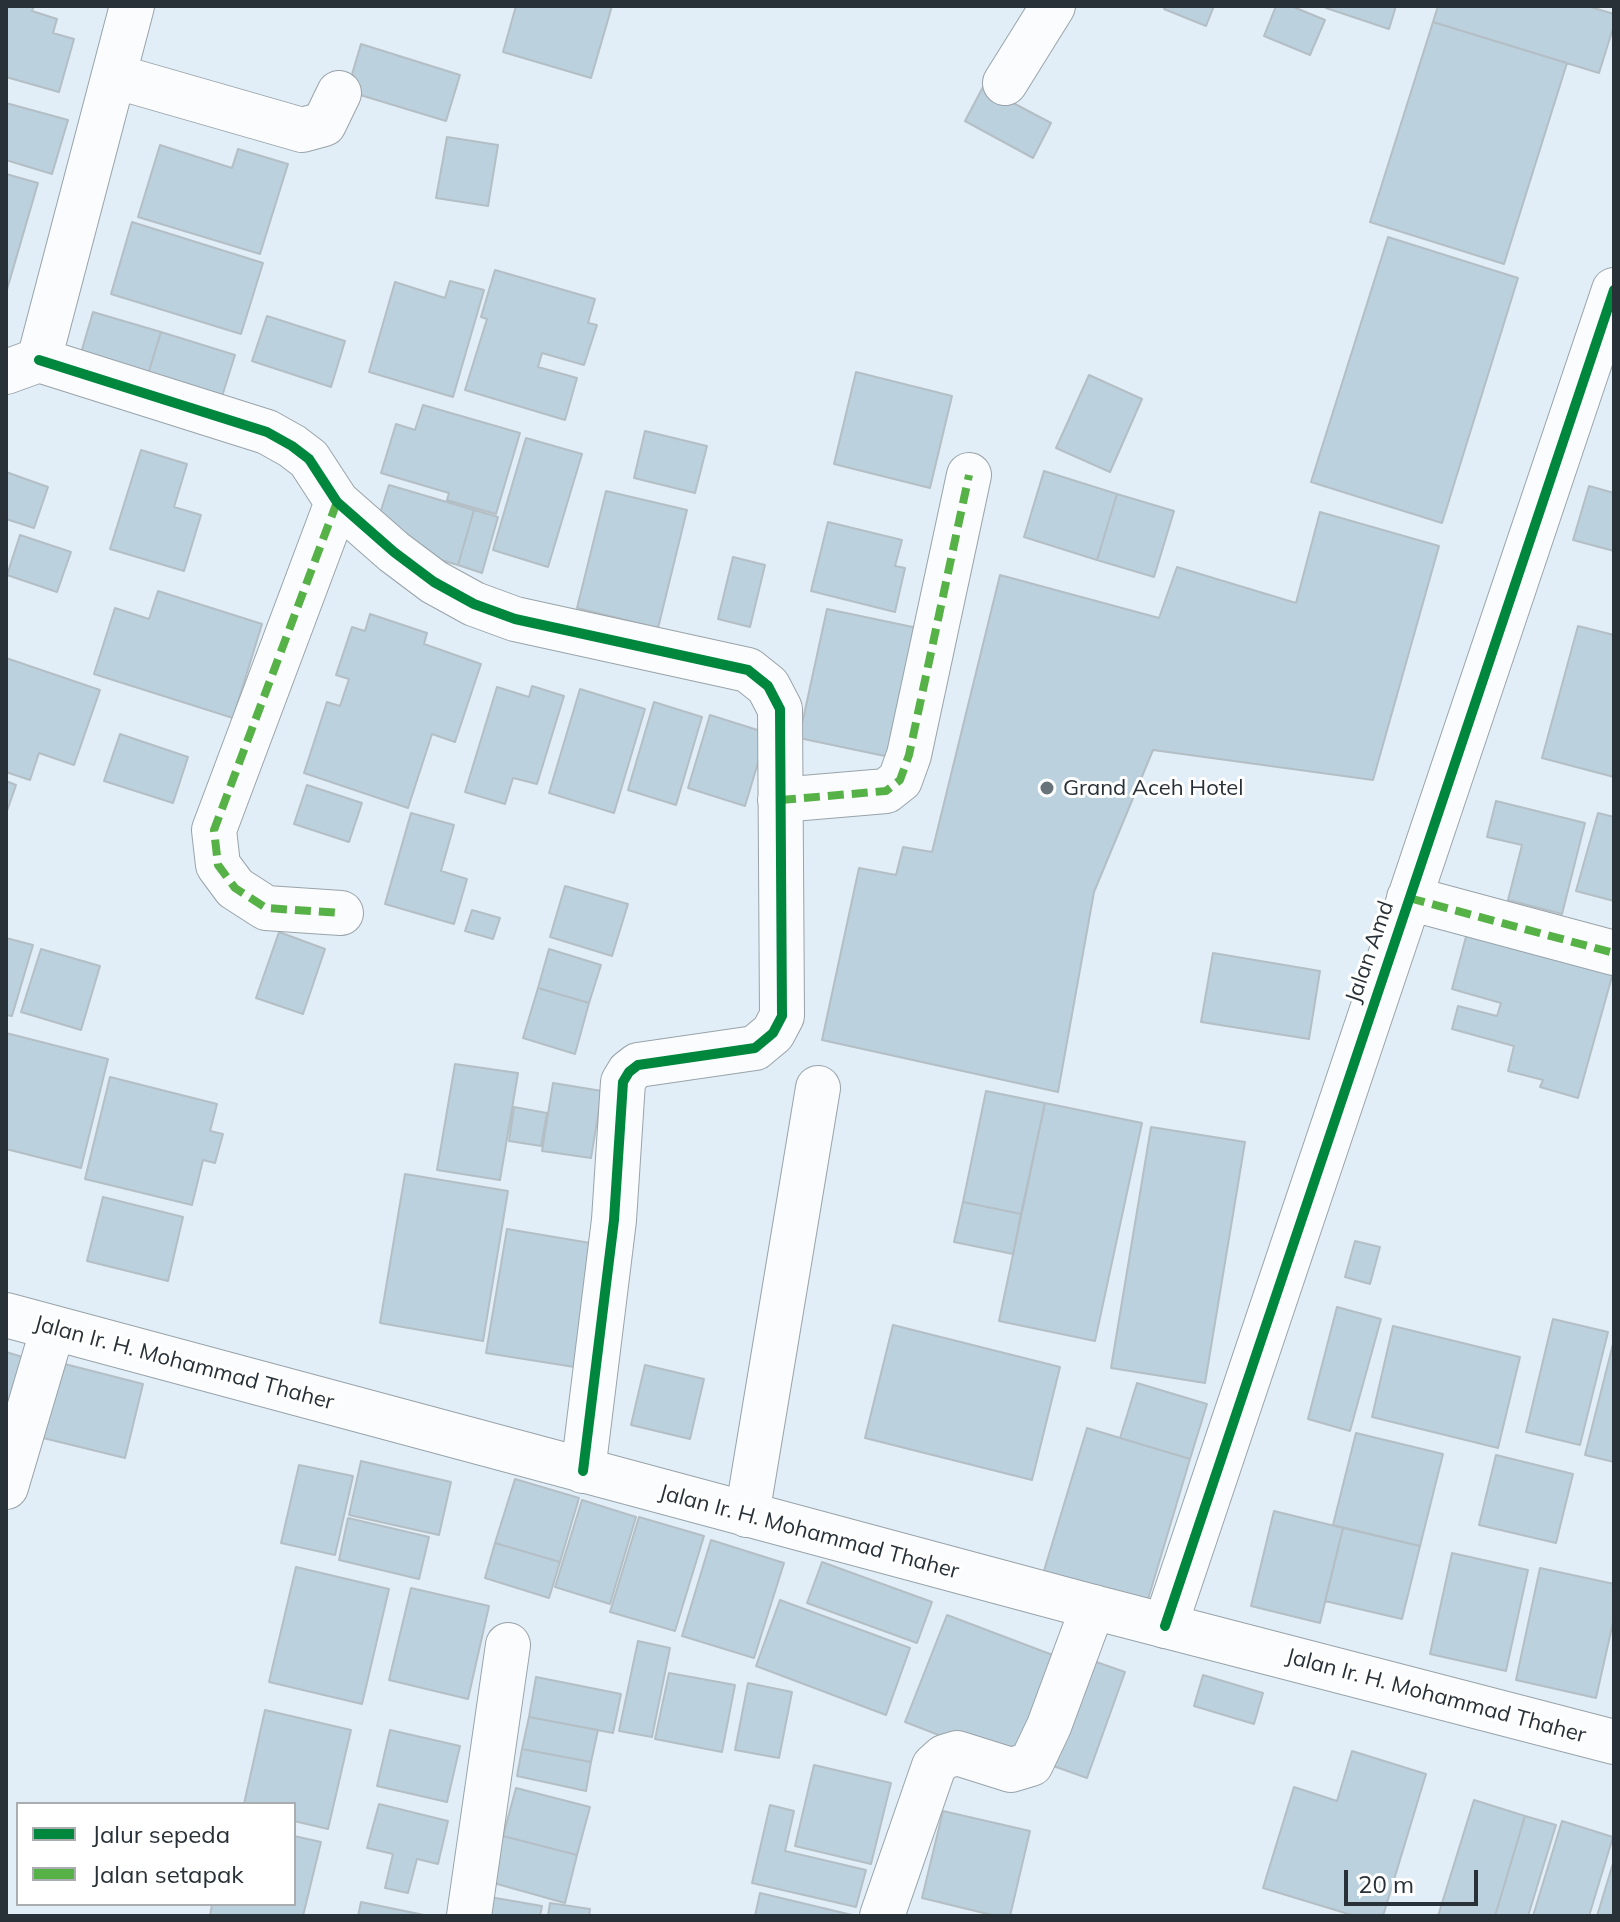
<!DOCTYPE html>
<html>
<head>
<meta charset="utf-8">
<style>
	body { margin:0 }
	#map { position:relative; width:1620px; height:1922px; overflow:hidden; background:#e1eef7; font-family:Mulish,sans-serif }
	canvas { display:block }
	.frame { position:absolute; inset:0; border:8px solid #283137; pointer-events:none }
	.legend { position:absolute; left:16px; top:1802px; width:280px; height:104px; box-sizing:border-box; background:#fff; border:2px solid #a9adaf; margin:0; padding:10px 14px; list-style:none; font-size:24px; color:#283137 }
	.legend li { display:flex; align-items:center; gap:16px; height:40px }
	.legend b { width:40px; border:2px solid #a9adaf }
	.scale { position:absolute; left:1344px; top:1870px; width:134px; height:36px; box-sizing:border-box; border:4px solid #283137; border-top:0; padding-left:10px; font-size:24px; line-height:28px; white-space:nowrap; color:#283137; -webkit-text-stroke:6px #fff; paint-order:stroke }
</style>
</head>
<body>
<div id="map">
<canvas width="1620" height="1922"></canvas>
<div class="frame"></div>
<ul class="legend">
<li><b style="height:10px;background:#00873e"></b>Jalur sepeda</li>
<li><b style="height:10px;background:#56b246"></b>Jalan setapak</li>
</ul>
<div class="scale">20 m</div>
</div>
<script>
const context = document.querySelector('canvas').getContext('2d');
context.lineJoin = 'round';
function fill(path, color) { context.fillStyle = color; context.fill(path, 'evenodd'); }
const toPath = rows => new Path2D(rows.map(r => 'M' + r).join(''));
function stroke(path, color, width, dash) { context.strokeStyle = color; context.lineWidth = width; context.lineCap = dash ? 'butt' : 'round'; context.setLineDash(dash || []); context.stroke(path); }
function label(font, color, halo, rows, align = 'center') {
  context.font = font + ' Mulish,sans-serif'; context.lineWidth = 6; context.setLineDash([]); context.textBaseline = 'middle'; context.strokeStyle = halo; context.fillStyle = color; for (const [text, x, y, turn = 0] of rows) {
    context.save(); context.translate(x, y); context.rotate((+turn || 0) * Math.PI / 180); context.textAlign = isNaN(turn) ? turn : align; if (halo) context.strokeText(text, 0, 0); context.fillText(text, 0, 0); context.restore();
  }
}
const building = toPath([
	[6,6,34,6,32,11,57,19,53,33,74,39,59,92,6,77,6,6],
	[516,6,612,6,591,78,503,52,516,6],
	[1166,6,1214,6,1206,26,1164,9,1166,6],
	[1276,6,1291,6,1325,20,1310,55,1264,36,1276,6],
	[1327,6,1396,6,1389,29,1326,8,1327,6],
	[1438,6,1587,6,1614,14,1614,25,1599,73,1433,22,1438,6],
	[1433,22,1567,63,1504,264,1370,222,1433,22],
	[361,44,460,75,446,121,347,91,361,44],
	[983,87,1051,123,1033,158,965,121,983,87],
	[6,103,68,120,52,174,6,160,6,103],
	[447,137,498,145,488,206,436,198,447,137],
	[160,145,232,168,238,149,288,164,260,254,138,217,160,145],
	[6,174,38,183,6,293,6,174],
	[132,222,263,263,241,334,111,294,132,222],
	[1388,237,1518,278,1442,523,1311,482,1388,237],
	[495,270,595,299,588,323,597,325,584,365,542,353,538,367,577,378,565,420,465,390,487,319,481,317,495,270],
	[450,281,484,290,453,397,369,372,395,282,445,298,450,281],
	[93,312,161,332,145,384,78,363,93,312],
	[267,316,345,341,331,387,252,361,267,316],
	[161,332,235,355,219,406,145,384,161,332],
	[856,372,952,396,930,488,834,464,856,372],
	[1089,375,1142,399,1110,472,1056,448,1089,375],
	[423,405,520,433,496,514,447,500,449,493,381,473,396,424,415,430,423,405],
	[645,431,707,446,695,493,634,478,645,431],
	[526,438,582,454,548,567,493,550,526,438],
	[141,450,187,464,174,507,201,515,184,571,110,549,141,450],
	[1044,471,1117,494,1097,560,1024,537,1044,471],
	[6,472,48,487,34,528,6,519,6,472],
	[389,485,474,510,458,565,393,546,377,523,389,485],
	[1589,486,1614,493,1614,551,1573,540,1589,486],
	[606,491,687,510,658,628,577,608,606,491],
	[1117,494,1174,511,1154,577,1097,560,1117,494],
	[474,510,498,517,482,573,458,565,474,510],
	[1320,512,1439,546,1373,780,1153,750,1094,892,1058,1092,822,1040,859,868,896,875,903,847,932,852,1000,575,1159,618,1177,567,1296,603,1320,512],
	[828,522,902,540,895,566,905,568,895,612,811,591,828,522],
	[20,535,71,552,57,592,7,575,20,535],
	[733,557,765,565,750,627,718,619,733,557],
	[158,591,262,624,233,718,94,674,115,608,149,619,158,591],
	[827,609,927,630,899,759,799,738,827,609],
	[370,614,427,633,424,644,481,664,455,742,432,734,408,808,304,773,327,702,340,706,349,679,336,675,352,627,365,631,370,614],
	[1578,626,1614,635,1614,777,1542,758,1578,626],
	[6,658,100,690,74,765,39,753,30,780,6,772,6,658],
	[532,686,564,696,537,784,513,778,505,804,465,792,497,687,529,697,532,686],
	[580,689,645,709,614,813,549,793,580,689],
	[654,702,702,717,676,805,628,790,654,702],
	[710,715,767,733,745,806,688,788,710,715],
	[120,734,188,757,173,803,104,781,120,734],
	[6,781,16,785,6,814,6,781],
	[307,785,362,803,349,842,294,824,307,785],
	[1496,801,1585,823,1562,914,1508,900,1522,845,1487,837,1496,801],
	[411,813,454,825,441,871,467,879,454,924,385,904,411,813],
	[1598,813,1614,817,1614,901,1576,891,1598,813],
	[565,886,628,904,612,956,550,937,565,886],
	[472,910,500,918,493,939,465,931,472,910],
	[279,932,325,949,303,1014,256,998,279,932],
	[1467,933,1613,973,1578,1098,1540,1087,1543,1080,1508,1071,1514,1046,1452,1029,1458,1006,1497,1016,1501,1003,1452,989,1467,933],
	[6,938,33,945,12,1016,6,1015,6,938],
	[41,949,100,966,81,1030,21,1012,41,949],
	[549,949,601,965,589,1003,538,988,549,949],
	[1213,953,1320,971,1309,1039,1201,1022,1213,953],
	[538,988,589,1003,575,1054,523,1038,538,988],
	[6,1033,108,1059,81,1168,6,1149,6,1033],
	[455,1064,518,1073,500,1180,437,1170,455,1064],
	[110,1077,217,1104,210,1131,223,1134,215,1163,203,1160,192,1205,85,1179,110,1077],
	[553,1083,602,1091,591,1158,542,1151,553,1083],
	[986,1091,1045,1103,1021,1214,963,1202,986,1091],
	[1045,1103,1142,1123,1095,1341,999,1321,1045,1103],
	[514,1107,547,1113,541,1146,509,1141,514,1107],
	[1151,1127,1245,1142,1205,1383,1111,1368,1151,1127],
	[405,1174,508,1191,483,1341,380,1323,405,1174],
	[103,1197,183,1217,168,1281,87,1261,103,1197],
	[963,1202,1021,1214,1013,1254,954,1242,963,1202],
	[507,1229,608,1246,587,1369,486,1353,507,1229],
	[1355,1241,1380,1247,1370,1284,1345,1277,1355,1241],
	[1337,1307,1381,1319,1350,1431,1308,1419,1337,1307],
	[1553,1319,1608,1332,1580,1445,1526,1432,1553,1319],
	[893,1325,1060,1367,1032,1480,865,1438,893,1325],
	[1393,1326,1520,1357,1498,1448,1372,1417,1393,1326],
	[1614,1340,1614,1462,1585,1455,1614,1340],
	[6,1352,26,1358,11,1408,6,1407,6,1352],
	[57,1362,143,1384,125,1458,39,1437,57,1362],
	[645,1365,704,1379,690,1439,631,1425,645,1365],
	[1137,1383,1207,1404,1190,1459,1120,1438,1137,1383],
	[1087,1428,1190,1459,1146,1606,1043,1574,1087,1428],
	[1356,1433,1443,1454,1420,1546,1333,1525,1356,1433],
	[1496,1455,1573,1474,1556,1543,1479,1525,1496,1455],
	[361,1461,451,1482,439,1535,349,1515,361,1461],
	[299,1465,353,1476,335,1555,281,1543,299,1465],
	[515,1479,579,1498,560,1562,495,1543,515,1479],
	[582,1500,636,1517,610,1604,555,1587,582,1500],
	[1274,1511,1343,1528,1320,1623,1251,1606,1274,1511],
	[639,1517,704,1536,675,1631,610,1612,639,1517],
	[348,1518,429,1537,419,1579,339,1560,348,1518],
	[1343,1528,1420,1546,1402,1619,1325,1601,1343,1528],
	[711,1540,784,1563,754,1658,682,1636,711,1540],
	[495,1543,560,1562,549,1598,485,1578,495,1543],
	[1452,1553,1528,1570,1506,1671,1430,1654,1452,1553],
	[822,1562,932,1602,917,1643,807,1603,822,1562],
	[296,1567,389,1589,362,1704,269,1682,296,1567],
	[1540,1568,1614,1584,1614,1618,1596,1698,1516,1680,1540,1568],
	[411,1588,489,1606,468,1699,389,1680,411,1588],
	[780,1600,910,1648,886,1715,756,1666,780,1600],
	[947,1615,1058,1657,1017,1765,905,1722,947,1615],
	[638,1641,670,1648,652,1737,619,1731,638,1641],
	[1082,1657,1125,1672,1087,1778,1045,1763,1082,1657],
	[669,1673,735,1685,722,1752,655,1739,669,1673],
	[1203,1675,1263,1693,1254,1724,1194,1706,1203,1675],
	[536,1677,621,1694,613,1733,529,1717,536,1677],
	[748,1683,792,1692,779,1758,735,1750,748,1683],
	[265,1710,351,1730,328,1829,294,1821,294,1804,244,1804,265,1710],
	[529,1717,598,1730,591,1762,522,1749,529,1717],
	[390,1730,460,1746,447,1802,377,1786,390,1730],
	[522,1749,591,1762,586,1791,517,1776,522,1749],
	[1352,1751,1426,1774,1383,1916,1355,1916,1263,1888,1294,1787,1337,1801,1352,1751],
	[814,1765,891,1783,871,1864,795,1846,814,1765],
	[516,1788,590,1807,577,1855,503,1836,516,1788],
	[1474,1800,1525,1816,1495,1916,1438,1916,1474,1800],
	[379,1804,448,1821,438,1864,417,1859,408,1893,385,1888,393,1854,367,1848,379,1804],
	[770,1805,794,1811,785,1851,866,1870,856,1907,752,1883,770,1805],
	[943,1811,1030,1831,1010,1916,996,1916,922,1898,943,1811],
	[1525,1816,1556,1825,1528,1916,1495,1916,1525,1816],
	[1562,1821,1613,1837,1589,1916,1533,1916,1562,1821],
	[294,1836,321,1842,303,1916,210,1916,212,1904,294,1904,294,1836],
	[503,1836,577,1855,565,1903,490,1882,503,1836],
	[1614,1860,1614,1916,1597,1916,1614,1860],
	[760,1893,852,1915,852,1916,755,1916,760,1893],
	[484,1896,542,1906,540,1916,481,1916,484,1896],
	[361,1902,429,1916,358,1916,361,1902],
	[550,1903,590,1909,589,1916,548,1916,550,1903]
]);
const minor = toPath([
	[114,76,302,130,324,124,339,93],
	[1005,83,1053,6],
	[39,360,267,432,292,446,309,459,337,502,394,552,434,582,474,604,515,619,748,670,768,686,780,709,782,1016,773,1033,755,1048,638,1065,629,1072,623,1082,614,1220,583,1471],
	[6,372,39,360,132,6],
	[337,502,214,830,218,865,235,888,266,908,341,913],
	[780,800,886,791,900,780,909,755,969,475],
	[1409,898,1614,953],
	[6,1487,53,1328],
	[747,1515,818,1088],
	[1165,1626,1614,290],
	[469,1916,508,1645],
	[882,1916,934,1766,944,1757,957,1753,1011,1770,1031,1764,1049,1726,1093,1607]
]);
const major = toPath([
	[6,1315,1093,1607,1614,1742]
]);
const quiet = toPath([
	[337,502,214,830,218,865,235,888,266,908,341,913],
	[780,800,886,791,900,780,909,755,969,475],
	[1409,898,1614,953]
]);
const cycleway = toPath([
	[39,360,267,432,292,446,309,459,337,502,394,552,434,582,474,604,515,619,748,670,768,686,780,709,782,1016,773,1033,755,1048,638,1065,629,1072,623,1082,614,1220,583,1471],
	[1165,1626,1614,290]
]);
const markers = [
	[1047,788,8,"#69737a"]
];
const poiNames = [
	["Grand Aceh Hotel",1063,788]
];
const streetNames = [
	["Jalan Amd",1370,952,-71],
	["Jalan Ir. H. Mohammad Thaher",184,1363,15],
	["Jalan Ir. H. Mohammad Thaher",809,1532,15],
	["Jalan Ir. H. Mohammad Thaher",1436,1696,15]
];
fill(building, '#bcd1de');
stroke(building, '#b4bec5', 2);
stroke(minor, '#99a3a9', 46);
stroke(major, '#99a3a9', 46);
stroke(minor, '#fafcfe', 44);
stroke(major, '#fafcfe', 44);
stroke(quiet, '#56b246', 8, [16, 8]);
stroke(cycleway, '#00873e', 10);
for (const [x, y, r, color] of markers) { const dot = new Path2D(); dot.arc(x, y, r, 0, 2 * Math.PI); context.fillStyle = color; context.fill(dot); stroke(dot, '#fff', 3); }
label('22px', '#283137', '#fff', poiNames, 'left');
label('22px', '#283137', '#fff', streetNames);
</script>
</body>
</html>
